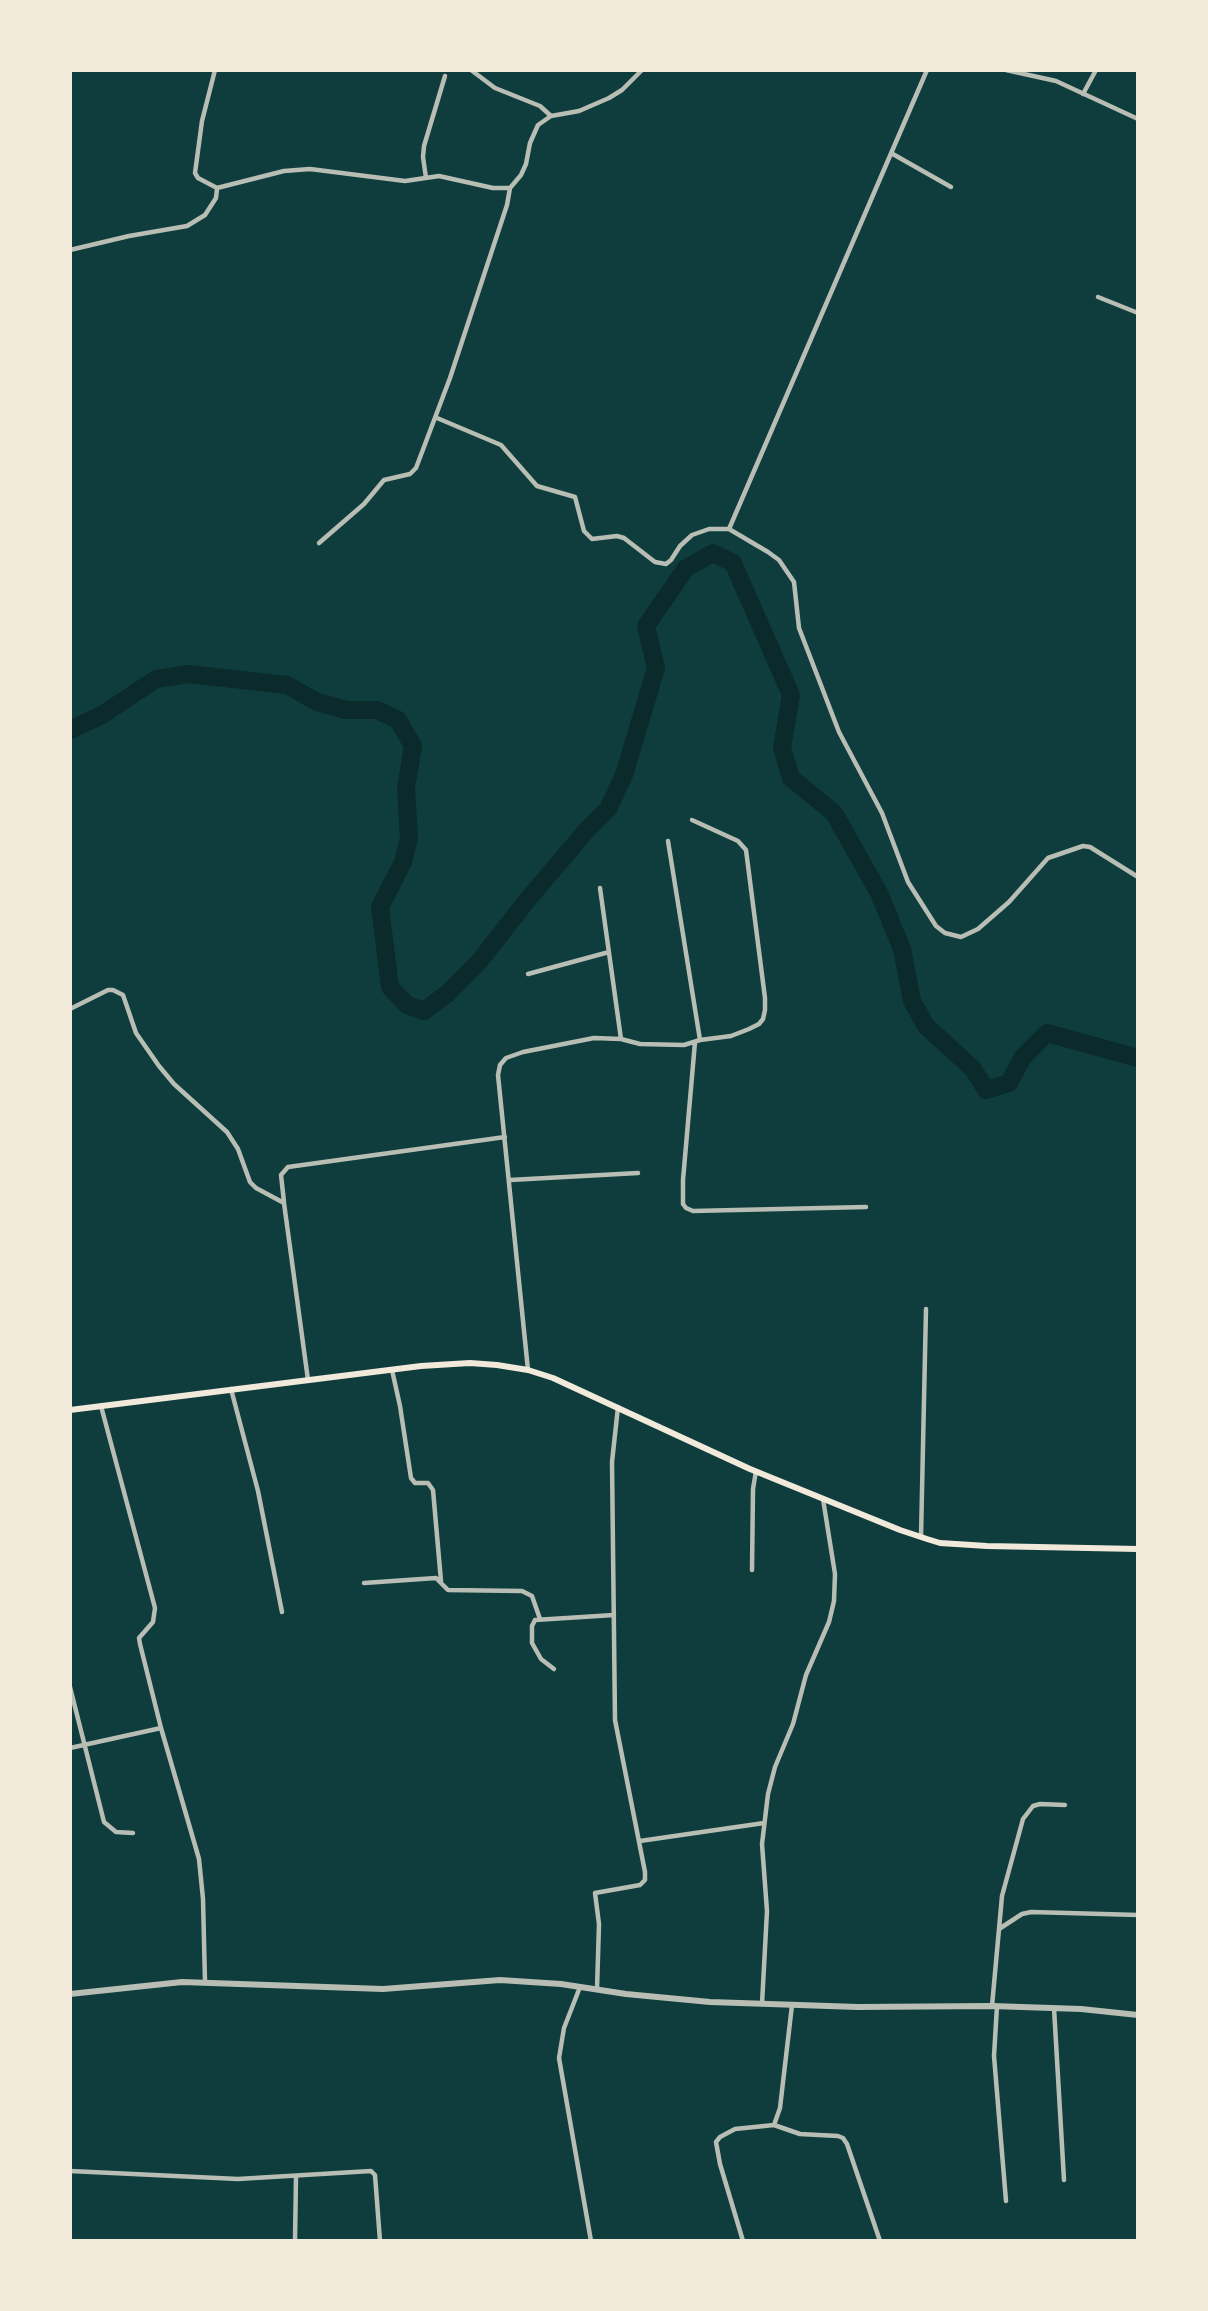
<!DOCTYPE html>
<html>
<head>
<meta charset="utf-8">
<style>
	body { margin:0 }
	#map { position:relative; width:1208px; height:2311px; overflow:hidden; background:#0f3d3e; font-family:Quicksand,sans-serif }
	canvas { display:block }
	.frame { position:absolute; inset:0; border:72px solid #f1e9da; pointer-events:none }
</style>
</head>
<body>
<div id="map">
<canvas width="1208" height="2311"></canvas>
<div class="frame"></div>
</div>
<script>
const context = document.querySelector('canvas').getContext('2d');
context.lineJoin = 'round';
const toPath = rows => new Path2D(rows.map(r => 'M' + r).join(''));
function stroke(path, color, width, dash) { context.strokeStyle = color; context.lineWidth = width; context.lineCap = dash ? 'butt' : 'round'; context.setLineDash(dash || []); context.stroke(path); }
const river = toPath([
	[70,730,102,715,156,679,189,674,287,685,317,702,346,710,377,710,398,720,413,746,406,788,409,838,403,862,380,907,390,987,407,1005,424,1011,448,993,478,963,529,898,586,831,608,809,624,775,656,668,646,626,686,568,713,553,733,563,791,695,782,748,791,778,834,813,879,893,902,949,912,1001,926,1026,973,1069,986,1090,1009,1083,1023,1057,1047,1033,1138,1058]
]);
const minor = toPath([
	[215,70,202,121,195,173,198,178,217,188,284,171,310,169,405,181,439,176,493,188,509,188],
	[471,70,495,88,540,106,551,116],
	[1006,70,1056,81,1138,119],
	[1083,94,1096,70],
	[891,153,951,187],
	[426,178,423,157,424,146,445,76],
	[70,250,129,236,187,226,205,215,216,198,217,189],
	[1098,297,1138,313],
	[437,418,501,445,537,486,575,497,584,531,592,539,617,536,624,538,655,562,666,564,671,560,680,546,692,535,709,529,729,529,768,552,779,560,794,582,799,628,839,732,882,813,908,882,936,926,945,933,961,937,978,929,1009,902,1048,858,1083,846,1090,847,1138,877],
	[729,529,927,70],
	[319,543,364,504,384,480,410,474,416,468,450,378,507,205,510,188,521,175,526,164,530,143,538,125,551,116,579,111,609,98,622,90,642,70],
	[668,841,700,1040],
	[600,888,621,1039],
	[528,974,609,952],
	[70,1009,108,990,113,990,123,995,136,1033,159,1066,174,1084,227,1132,238,1149,250,1182,256,1188,284,1203,308,1380],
	[695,1042,683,1180,683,1204,686,1208,693,1211,866,1207],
	[510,1180,638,1173],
	[284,1202,281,1175,288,1167,505,1137],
	[392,1370,400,1406,411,1478,415,1483,428,1483,433,1490,441,1581],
	[528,1370,498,1075,500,1065,506,1058,523,1052,594,1038,621,1039,640,1044,684,1045,700,1040,731,1036,749,1029,759,1024,763,1019,765,1010,765,998,746,850,738,841,692,820],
	[231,1389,258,1491,282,1612],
	[101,1406,155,1608,153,1622,139,1638,140,1644,161,1728,199,1859,203,1899,205,1982],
	[921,1537,926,1309],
	[752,1570,753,1489,756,1471],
	[364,1583,436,1578,448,1590,522,1591,532,1596,540,1619],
	[554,1669,541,1659,532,1643,532,1626,535,1620,614,1615],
	[70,1687,104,1822,116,1832,133,1833],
	[70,1748,161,1728],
	[640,1841,764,1823],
	[999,1929,1022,1914,1031,1912,1138,1915],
	[580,1987,564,2028,559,2058,591,2241],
	[597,1989,599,1924,595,1893,640,1885,645,1880,645,1872,615,1720,612,1462,618,1407],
	[762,2004,767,1911,762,1844,768,1794,775,1767,793,1724,806,1675,829,1622,834,1601,835,1574,823,1499],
	[992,2006,1002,1896,1023,1819,1033,1806,1040,1804,1065,1805],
	[997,2006,994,2056,1006,2201],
	[1054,2008,1064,2180],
	[774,2125,800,2134,838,2136,843,2138,847,2144,880,2241],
	[70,2171,238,2179,371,2171,375,2175,380,2241],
	[295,2241,296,2176],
	[743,2241,720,2164,716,2142,720,2137,735,2129,774,2125,780,2108,792,2005]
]);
const tertiary = toPath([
	[70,1994,182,1982,383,1989,500,1980,561,1984,626,1994,710,2002,858,2007,992,2006,1081,2009,1138,2015]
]);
const secondary = toPath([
	[70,1410,421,1366,470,1363,497,1365,528,1370,553,1378,750,1469,900,1530,927,1539,940,1543,987,1546,1138,1549]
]);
stroke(river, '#0a2a2b', 18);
stroke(minor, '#b8beb3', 4.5);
stroke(tertiary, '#b8beb3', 6);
stroke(secondary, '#f1e9da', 6);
</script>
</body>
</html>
